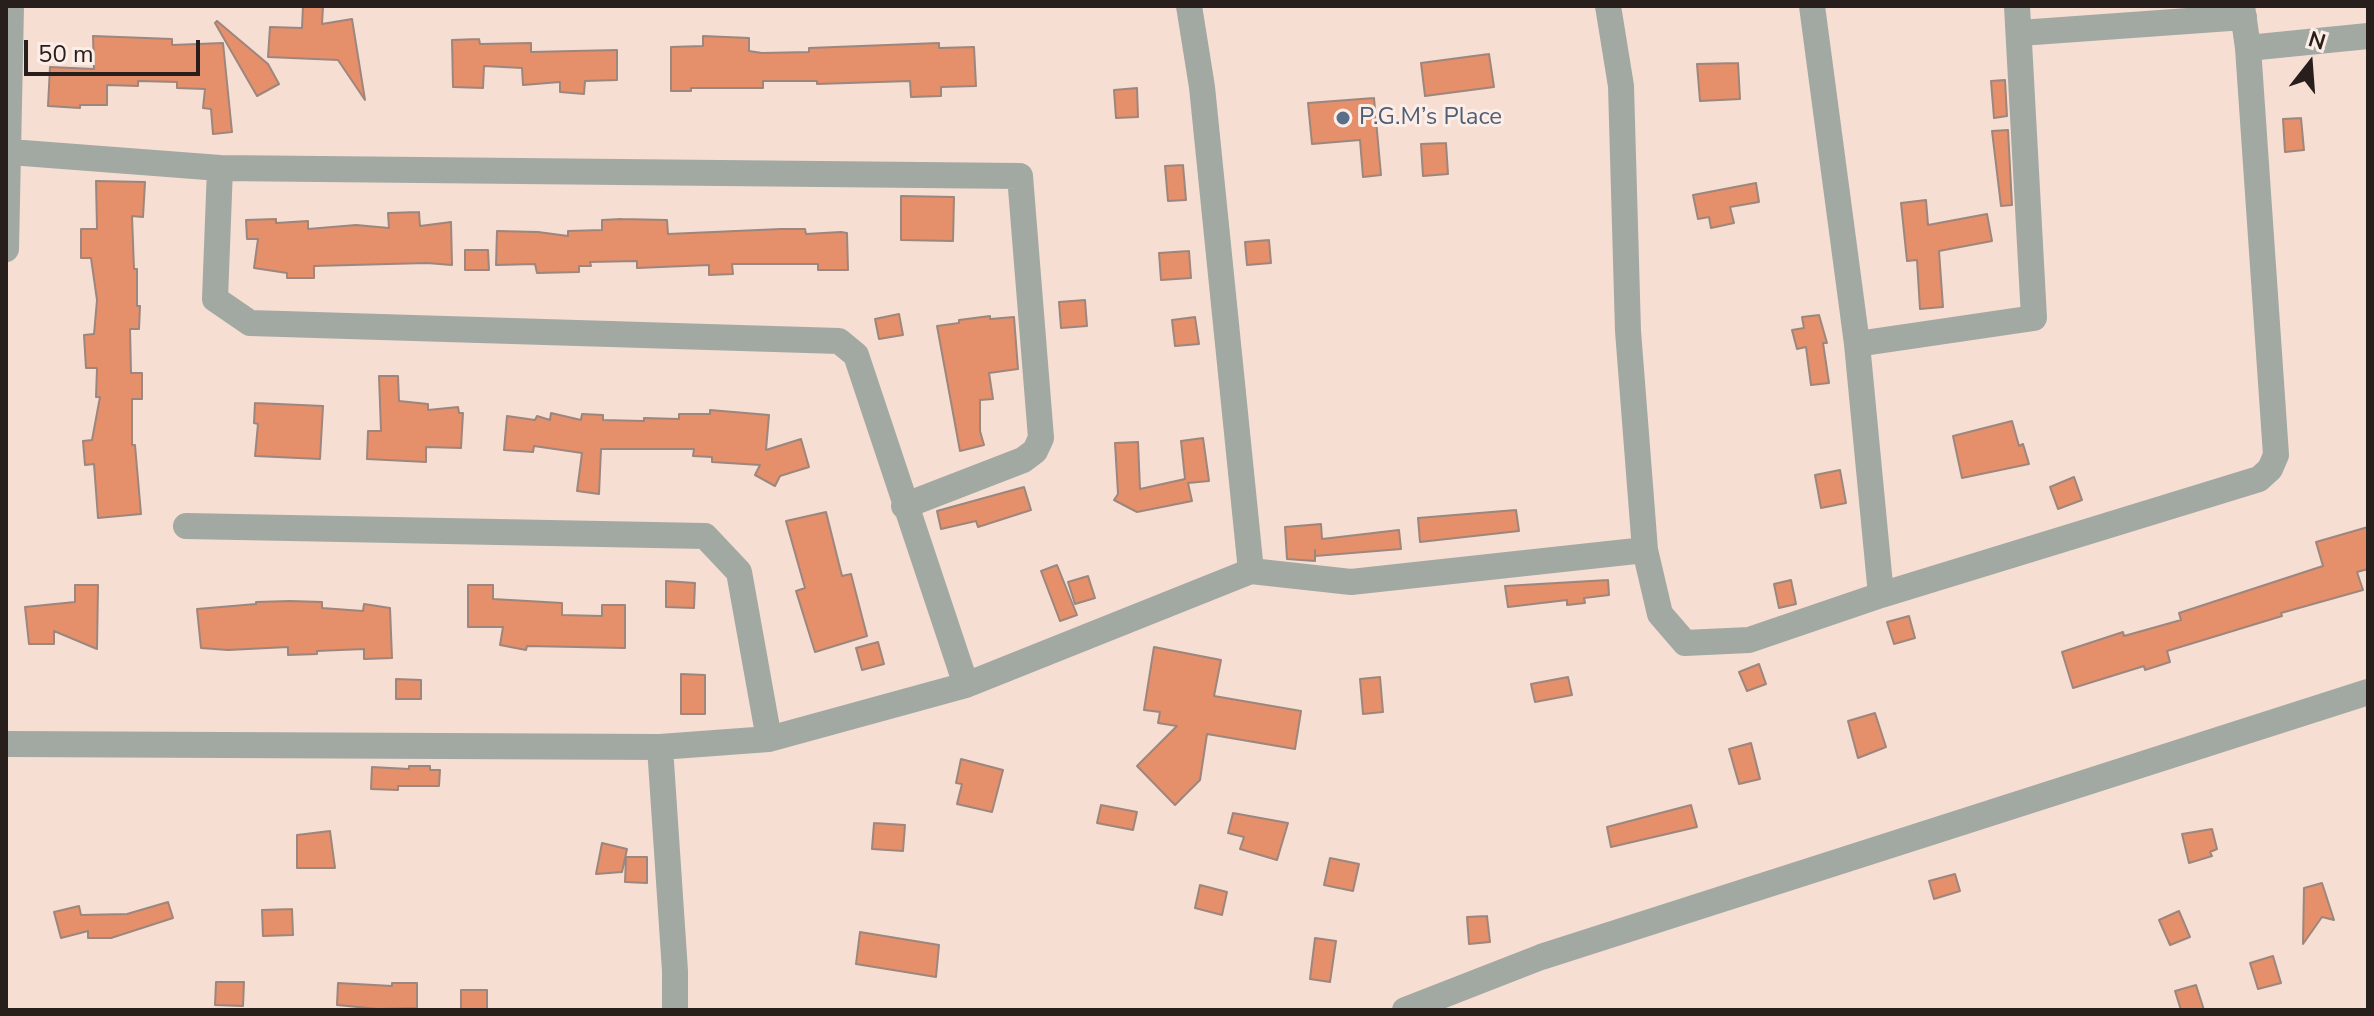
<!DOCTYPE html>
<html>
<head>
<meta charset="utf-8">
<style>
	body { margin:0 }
	#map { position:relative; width:2374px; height:1016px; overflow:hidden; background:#f6ded3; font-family:"Nunito Sans",sans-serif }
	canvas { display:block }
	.frame { position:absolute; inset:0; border:8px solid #281f1c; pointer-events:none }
	.north { position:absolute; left:2270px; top:24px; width:80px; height:80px; -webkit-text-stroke:6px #fcede7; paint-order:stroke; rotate:17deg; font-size:22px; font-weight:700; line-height:32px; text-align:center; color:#281f1c }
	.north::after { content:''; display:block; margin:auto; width:28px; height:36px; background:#281f1c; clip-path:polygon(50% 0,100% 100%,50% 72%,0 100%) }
	.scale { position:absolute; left:24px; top:40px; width:176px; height:36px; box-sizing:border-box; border:4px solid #281f1c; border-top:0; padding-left:10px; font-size:24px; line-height:28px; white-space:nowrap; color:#281f1c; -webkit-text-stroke:6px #fcede7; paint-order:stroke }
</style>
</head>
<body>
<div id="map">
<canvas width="2374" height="1016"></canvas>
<div class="frame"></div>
<div class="north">N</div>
<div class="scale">50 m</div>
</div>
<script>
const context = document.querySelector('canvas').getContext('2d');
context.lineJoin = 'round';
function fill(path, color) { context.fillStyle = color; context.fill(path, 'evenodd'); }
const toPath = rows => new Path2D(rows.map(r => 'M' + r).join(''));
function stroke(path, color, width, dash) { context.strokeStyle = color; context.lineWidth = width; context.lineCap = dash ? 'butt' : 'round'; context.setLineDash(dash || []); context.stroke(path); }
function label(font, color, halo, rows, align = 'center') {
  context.font = font + ' "Nunito Sans",sans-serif'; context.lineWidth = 6; context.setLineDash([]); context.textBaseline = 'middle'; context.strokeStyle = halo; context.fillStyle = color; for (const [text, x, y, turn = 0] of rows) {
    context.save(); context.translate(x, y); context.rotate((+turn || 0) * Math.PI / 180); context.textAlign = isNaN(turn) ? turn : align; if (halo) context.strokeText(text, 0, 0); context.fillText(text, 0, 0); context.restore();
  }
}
const building = toPath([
	[303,6,323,6,322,24,352,19,365,100,338,60,268,57,270,27,302,28,303,6],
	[217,21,268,64,279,84,257,96,215,23,217,21],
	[93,36,172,39,172,45,223,43,232,132,213,134,211,109,203,108,205,89,177,88,177,82,138,81,138,86,107,85,107,105,80,105,80,108,48,106,50,67,94,69,93,36],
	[703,36,749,38,749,51,762,53,809,52,809,48,939,43,939,48,974,47,976,86,941,87,941,96,911,97,910,81,817,84,817,81,763,81,763,88,691,88,691,91,671,91,671,47,703,46,703,36],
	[479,39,480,44,531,43,531,52,617,50,617,80,585,81,584,94,560,92,560,82,523,85,522,68,484,66,483,88,453,87,452,40,479,39],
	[1489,54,1494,87,1425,96,1421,63,1489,54],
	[1738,63,1740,99,1700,101,1697,64,1738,63],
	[2005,80,2007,116,1994,118,1991,81,2005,80],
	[1137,88,1138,117,1116,118,1114,90,1137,88],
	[1374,98,1381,175,1363,177,1360,140,1312,144,1308,103,1374,98],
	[2301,118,2304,150,2285,152,2283,119,2301,118],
	[2008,130,2012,205,2001,206,1992,131,2008,130],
	[1446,143,1448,174,1423,176,1421,144,1446,143],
	[1183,165,1186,200,1168,201,1165,166,1183,165],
	[96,181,145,182,143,217,132,216,134,269,137,269,137,306,140,306,139,329,130,329,131,373,142,373,142,399,132,399,132,445,135,445,141,514,98,518,94,464,85,465,83,441,92,440,100,397,96,397,97,368,86,368,84,335,94,334,97,300,91,258,81,258,81,229,97,229,96,181],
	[1756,183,1759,202,1730,207,1734,223,1711,228,1709,217,1698,219,1693,195,1756,183],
	[901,196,954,197,953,241,901,240,901,196],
	[1926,200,1928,225,1987,214,1992,241,1939,251,1943,307,1920,309,1917,260,1907,261,1901,203,1926,200],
	[419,212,420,226,451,222,452,265,427,263,314,266,314,278,287,278,287,273,254,268,258,239,247,239,246,220,276,219,276,223,308,221,308,229,356,225,389,228,388,213,419,212],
	[621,219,667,220,668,234,781,229,805,229,806,234,841,232,847,233,848,270,818,270,818,264,732,264,733,274,709,275,709,265,637,268,637,261,590,262,591,266,579,266,579,272,537,273,535,264,496,265,497,231,538,232,568,236,568,231,602,230,602,220,621,219],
	[1269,240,1271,263,1247,265,1245,242,1269,240],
	[465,250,488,250,489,270,465,270,465,250],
	[1189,251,1191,278,1161,280,1159,253,1189,251],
	[1085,300,1087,326,1061,328,1059,302,1085,300],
	[899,314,903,335,879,339,875,319,899,314],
	[1819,315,1827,343,1823,343,1829,383,1811,385,1806,347,1797,349,1792,330,1804,328,1802,317,1819,315],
	[990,316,990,319,1014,317,1018,369,989,373,993,399,980,400,980,431,984,445,960,451,937,326,959,323,959,320,990,316],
	[1195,317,1199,344,1175,346,1172,320,1195,317],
	[379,376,398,376,399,401,428,404,428,410,458,407,459,413,463,413,461,448,426,447,426,462,367,459,368,431,381,431,379,376],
	[255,403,323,406,320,459,255,456,258,424,254,423,255,403],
	[710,410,769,415,766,450,801,439,809,467,780,476,775,486,755,475,760,465,712,462,712,457,693,456,694,449,601,449,599,494,577,491,582,453,534,446,533,452,504,450,507,416,535,420,537,416,550,420,551,413,581,420,582,414,603,415,603,420,644,421,644,418,679,419,679,414,710,414,710,410],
	[2012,421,2019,446,2023,444,2029,464,1962,478,1953,436,2012,421],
	[1203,438,1209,481,1188,483,1192,501,1137,512,1114,500,1118,494,1115,443,1138,442,1140,489,1185,479,1181,441,1203,438],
	[1840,470,1846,503,1821,508,1815,475,1840,470],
	[2074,477,2082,500,2058,509,2050,487,2074,477],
	[1024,487,1031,510,978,527,976,521,941,529,937,511,1024,487],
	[1516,510,1519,531,1420,542,1418,518,1516,510],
	[826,512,842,576,851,574,867,636,815,652,796,591,805,588,786,521,826,512],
	[1321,524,1322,539,1399,530,1401,549,1315,556,1315,550,1315,561,1287,559,1285,527,1321,524],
	[2368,527,2368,569,2357,572,2363,590,2281,613,2282,616,2167,651,2170,662,2145,670,2144,666,2073,688,2062,652,2123,632,2124,636,2181,620,2179,613,2323,566,2316,542,2368,527],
	[1057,565,1077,615,1060,621,1041,571,1057,565],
	[1088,576,1095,598,1075,604,1068,582,1088,576],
	[1608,580,1609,595,1584,598,1585,603,1567,605,1567,600,1508,607,1505,586,1608,580],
	[1791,580,1796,604,1779,608,1774,584,1791,580],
	[666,581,695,583,694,608,666,607,666,581],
	[75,585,98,585,97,649,54,631,54,644,29,644,25,607,75,602,75,585],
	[468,585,493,585,493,599,562,603,562,615,602,616,602,605,625,605,625,648,527,646,526,650,500,645,503,627,468,627,468,585],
	[290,601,322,602,322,608,363,611,364,604,390,608,392,658,364,659,364,649,317,651,317,654,288,655,288,647,228,650,201,648,197,609,256,604,256,602,290,601],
	[1909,616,1915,638,1894,644,1887,622,1909,616],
	[878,642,884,664,862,670,856,648,878,642],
	[1154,647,1221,660,1214,696,1301,711,1295,749,1207,734,1200,780,1175,805,1137,766,1177,726,1158,723,1160,712,1144,710,1154,647],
	[1759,664,1766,684,1747,691,1739,672,1759,664],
	[681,674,705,675,705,714,681,714,681,674],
	[1380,677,1383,712,1363,714,1360,679,1380,677],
	[1568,677,1572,695,1535,702,1531,684,1568,677],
	[396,679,421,680,421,699,396,699,396,679],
	[1875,713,1886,747,1858,758,1848,721,1875,713],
	[1751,743,1760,779,1739,784,1729,749,1751,743],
	[961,759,1003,770,992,812,957,804,962,784,956,783,961,759],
	[409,766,430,766,430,770,440,770,439,786,398,786,398,790,371,789,372,767,409,769,409,766],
	[1101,805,1137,812,1133,830,1097,823,1101,805],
	[1691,805,1697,827,1611,847,1607,827,1691,805],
	[1233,813,1288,823,1277,860,1240,849,1244,837,1228,833,1233,813],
	[874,823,905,825,903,851,872,849,874,823],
	[2212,829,2217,849,2210,852,2212,856,2189,863,2182,834,2212,829],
	[330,831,335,868,297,868,297,835,330,831],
	[602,843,627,849,622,872,596,874,602,843],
	[626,857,647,857,647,883,625,882,626,857],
	[1330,858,1359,864,1353,891,1324,885,1330,858],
	[1955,874,1960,891,1934,899,1929,881,1955,874],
	[2322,883,2334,920,2322,917,2303,944,2304,888,2322,883],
	[1200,885,1227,892,1222,915,1195,908,1200,885],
	[168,902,173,918,111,938,88,938,88,931,61,938,54,912,79,906,81,915,127,914,168,902],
	[292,909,293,935,263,936,262,910,292,909],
	[2179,911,2190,937,2170,945,2159,920,2179,911],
	[1487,916,1490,942,1469,944,1467,917,1487,916],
	[860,932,939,945,936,977,856,964,860,932],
	[1315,938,1336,941,1330,982,1310,979,1315,938],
	[2273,956,2281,983,2258,989,2250,963,2273,956],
	[216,982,244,982,243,1006,215,1005,216,982],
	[338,983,392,986,392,983,417,983,417,1008,378,1009,337,1005,338,983],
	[2196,985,2204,1010,2181,1010,2175,991,2196,985],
	[461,990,487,990,487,1010,461,1010,461,990]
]);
const street = toPath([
	[1189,6,1202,87,1251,571],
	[1608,6,1621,86,1628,331,1645,550,1660,614,1685,643,1749,640,1881,595,2259,479,2270,469,2276,455,2248,48,2242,6],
	[1812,6,1857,344,1881,595],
	[2020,33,2244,17],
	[2248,48,2368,36],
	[10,152,220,168,1020,176,1041,438,1035,451,1023,460,904,506],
	[220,168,215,299,250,323,839,341,856,355,966,685],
	[6,249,11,6],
	[1857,344,2034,318,2017,6],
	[186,526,705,536,739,572,769,739],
	[6,744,660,747,769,739,966,685,1251,571,1351,582,1645,550],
	[660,747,675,971,675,1010],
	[1405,1010,1541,957,2368,692]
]);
const markers = [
	[1343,118,8,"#5c6f8a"]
];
const serviceNames = [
	["P.G.M’s Place",1359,118]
];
fill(building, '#e58f6b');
stroke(building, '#9d867d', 2);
stroke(street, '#a2a9a2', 26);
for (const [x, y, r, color] of markers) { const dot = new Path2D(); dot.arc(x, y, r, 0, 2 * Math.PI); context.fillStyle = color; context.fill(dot); stroke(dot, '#fcede7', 3); }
label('24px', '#4e5e75', '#fcede7', serviceNames, 'left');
</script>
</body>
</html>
